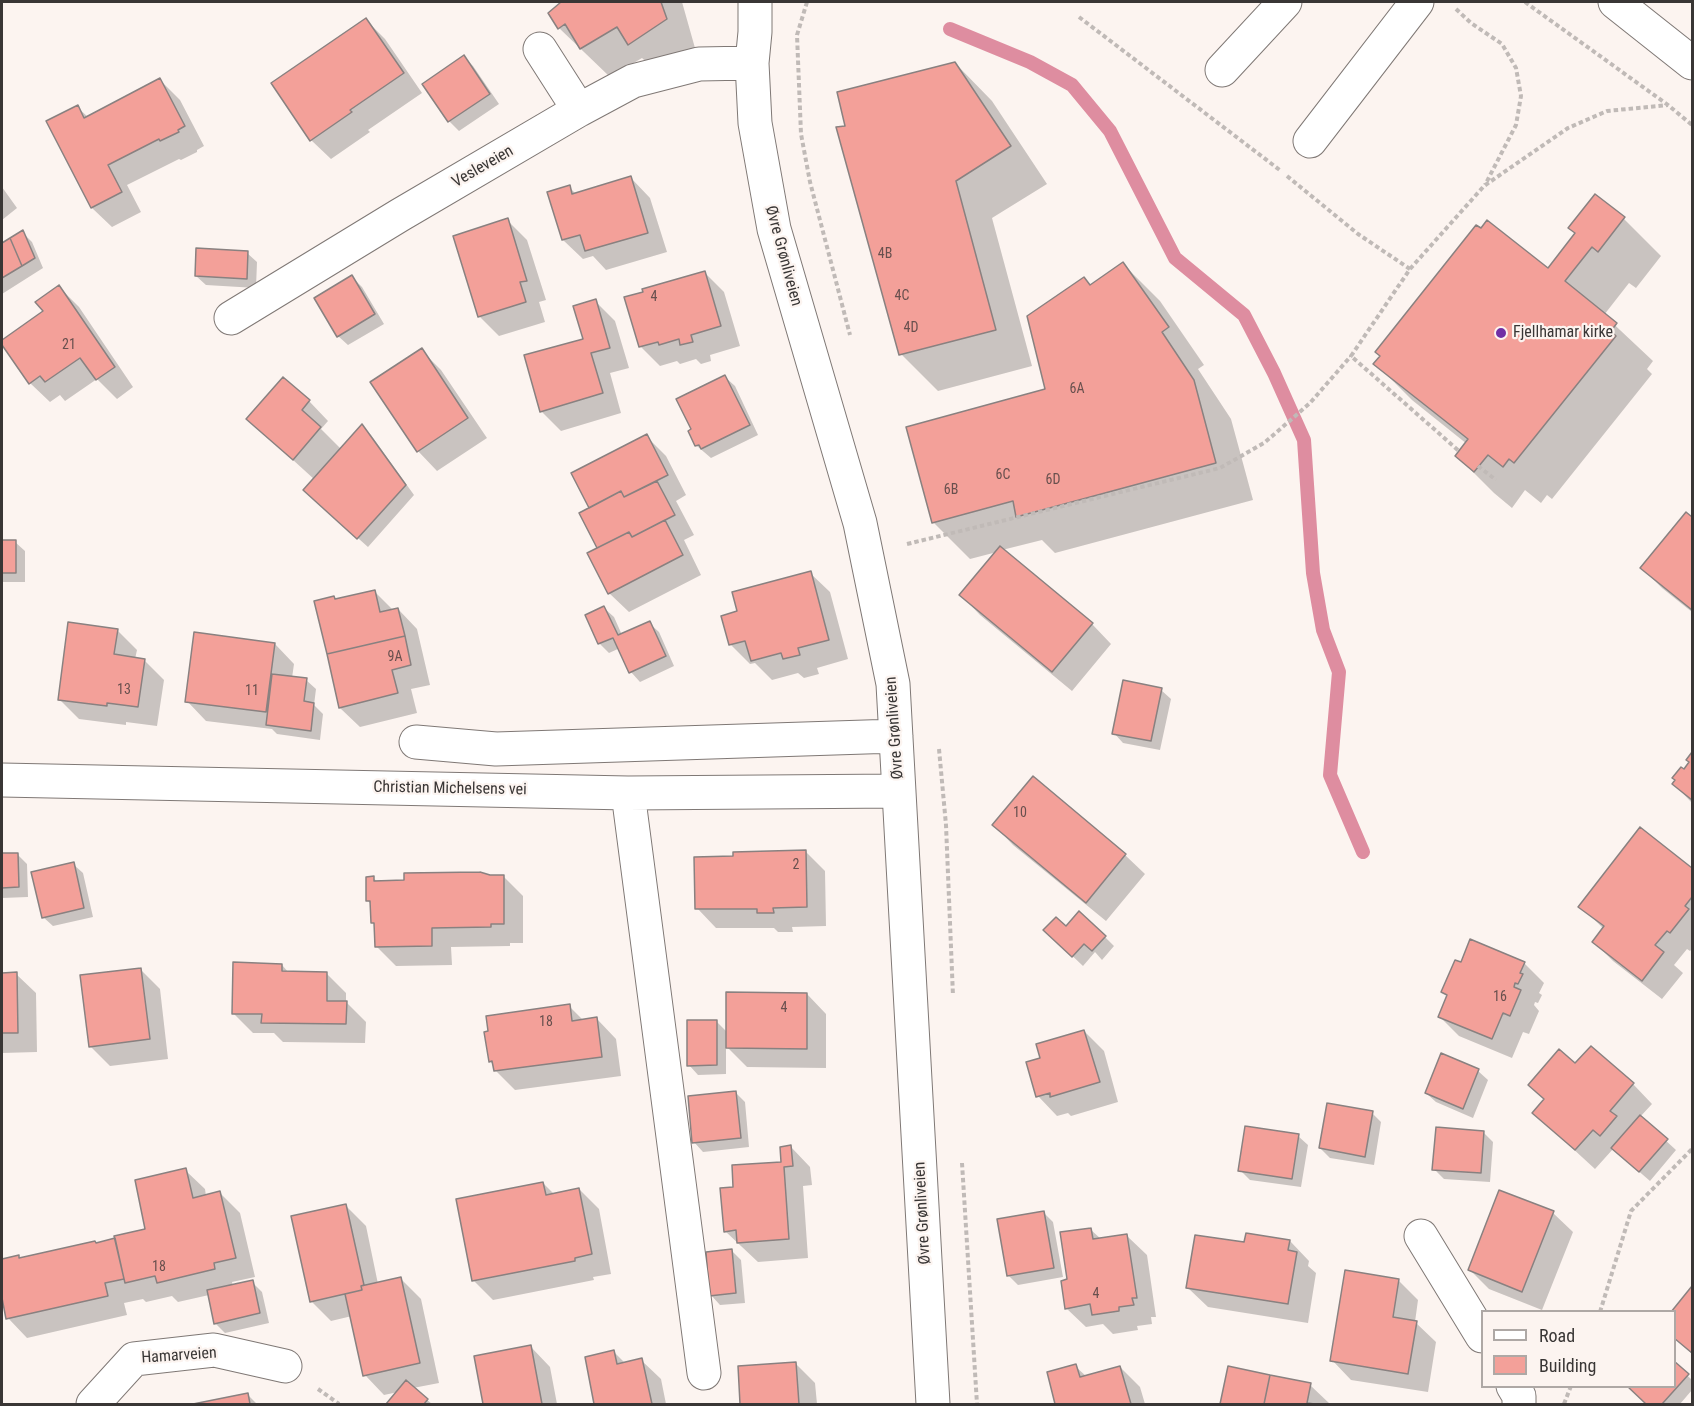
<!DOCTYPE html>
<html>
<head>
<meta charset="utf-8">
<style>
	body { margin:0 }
	#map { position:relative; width:1694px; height:1406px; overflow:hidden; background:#fcf4f0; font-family:"Roboto Condensed",sans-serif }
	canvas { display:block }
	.frame { position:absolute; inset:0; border:3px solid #393635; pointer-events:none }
	.legend { position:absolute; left:1481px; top:1310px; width:195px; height:78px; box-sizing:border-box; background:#fcf4f0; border:2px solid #aea8a5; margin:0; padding:8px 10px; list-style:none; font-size:18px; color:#393635 }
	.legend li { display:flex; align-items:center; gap:12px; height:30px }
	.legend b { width:30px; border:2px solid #aea8a5 }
</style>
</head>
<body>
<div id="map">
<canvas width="1694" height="1406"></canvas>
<div class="frame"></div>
<ul class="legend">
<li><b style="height:8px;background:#fff"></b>Road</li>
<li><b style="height:16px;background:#f3a099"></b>Building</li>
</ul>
</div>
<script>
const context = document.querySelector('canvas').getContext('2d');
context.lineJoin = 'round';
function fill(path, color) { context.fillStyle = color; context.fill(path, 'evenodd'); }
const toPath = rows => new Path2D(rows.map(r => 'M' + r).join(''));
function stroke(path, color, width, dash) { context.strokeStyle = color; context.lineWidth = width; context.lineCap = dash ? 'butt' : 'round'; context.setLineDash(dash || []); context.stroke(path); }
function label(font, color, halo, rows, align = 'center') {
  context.font = font + ' "Roboto Condensed",sans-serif'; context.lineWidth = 4.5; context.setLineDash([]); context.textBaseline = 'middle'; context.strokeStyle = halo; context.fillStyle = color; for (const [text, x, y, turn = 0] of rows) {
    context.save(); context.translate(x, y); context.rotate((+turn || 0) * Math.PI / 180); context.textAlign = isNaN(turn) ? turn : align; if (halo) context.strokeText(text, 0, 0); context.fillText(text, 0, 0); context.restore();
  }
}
const shadow = toPath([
	[564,2,682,2,695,48,658,73,642,58,610,77,559,28,556,7],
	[366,20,385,39,422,93,368,130,370,132,331,159,311,140],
	[464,57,473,66,499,104,459,131,449,121,424,84],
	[955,63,992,101,1047,184,992,218,1032,366,938,391,901,354,847,127],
	[160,80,180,100,204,146,197,150,197,152,181,160,179,159,127,185,141,212,112,227,92,208,48,122,77,107,88,117],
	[631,178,650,198,667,252,606,270,593,256,583,259,563,240,569,187,577,195],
	[2,187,17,208,2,220],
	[1596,196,1624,219,1661,256,1636,288,1629,283,1604,315,1653,361,1647,369,1652,374,1552,499,1547,495,1541,503,1525,490,1512,508,1494,493,1457,456,1467,444,1412,400,1376,364,1548,270,1576,233],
	[507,220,527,240,546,300,539,302,545,322,499,336,479,316],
	[22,232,32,242,43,268,2,294,2,245],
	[247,253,257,262,256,288,206,285,196,276],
	[1123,264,1160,301,1204,365,1198,369,1231,419,1253,500,1055,553,1042,540,1002,550,1092,624,1111,644,1072,691,980,615,961,595,997,552,970,559,933,522,1047,390,1084,279,1091,286],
	[704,272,724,292,740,346,710,355,711,361,701,364,696,359,680,364,677,361,660,366,641,347,626,298],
	[352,277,362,287,384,324,348,345,338,336],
	[59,287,79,307,133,387,117,399,97,379,65,401,60,395,50,402,30,383,2,342,45,312],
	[595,301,615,321,629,368,610,373,621,413,561,431,541,411,585,340],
	[421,350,441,370,487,438,437,471,418,451],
	[725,377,735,386,758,435,711,458,697,446],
	[309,401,328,421,321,429,341,449,362,426,371,435,414,495,368,547,315,500,315,480,248,419],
	[646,436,666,456,686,495,676,501,694,535,684,540,701,575,629,612,609,593,599,549,581,514,591,508],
	[1687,514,1692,518,1692,612,1662,588,1642,568],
	[2,541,15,542,25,551,25,582,2,582],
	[810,573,830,592,848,659,817,668,819,674,804,678,798,673,772,680,755,663,750,664,731,645,723,617,739,612],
	[374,591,393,610,398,609,417,629,430,685,411,689,417,713,360,727,340,708,316,602,336,600],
	[604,608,614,617,622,635,649,623,659,632,674,666,640,682,631,672,620,648,609,653,599,643],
	[117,630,137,650,135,659,144,660,164,680,157,726,126,722,126,725,79,719,59,699],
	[275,644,294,664,292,678,306,680,316,689,314,705,323,714,320,740,277,734,272,729,206,721,187,701],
	[1161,690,1171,699,1160,750,1123,743,1114,733],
	[1692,754,1692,803,1674,784,1690,763,1688,760],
	[1033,778,1125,855,1145,874,1106,921,1013,845,994,825],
	[1640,829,1692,869,1692,949,1690,951,1687,949,1674,965,1683,973,1662,999,1613,961,1594,942,1604,929,1580,906],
	[805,851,825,871,826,926,792,927,793,932,778,932,774,928,716,928,697,908],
	[17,854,27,864,28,897,2,898,2,855],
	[73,864,83,873,93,917,53,926,43,917],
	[503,876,523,896,523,943,510,943,510,946,451,947,452,965,396,966,376,946,376,926,372,922,372,905,368,901,373,878,378,882],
	[1066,928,1105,937,1114,946,1102,960,1095,952,1083,966,1045,930],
	[1524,963,1544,983,1539,993,1542,995,1538,1003,1535,1002,1534,1005,1539,1011,1529,1034,1523,1032,1512,1058,1459,1036,1440,1017,1448,997,1443,992,1462,964],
	[282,965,289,973,327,974,346,993,346,1002,366,1022,365,1043,283,1042,274,1033,253,1033,233,1013],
	[140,969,160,989,168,1059,110,1066,90,1046],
	[2,974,16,974,36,993,37,1052,2,1053],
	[807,994,826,1014,826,1068,747,1067,726,1046,726,1074,698,1075,689,1065,716,1021,727,1032],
	[569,1006,584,1021,597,1019,616,1039,621,1076,515,1090,495,1070,494,1066,490,1061],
	[1084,1031,1104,1051,1118,1102,1071,1116,1068,1113,1057,1116,1038,1096,1041,1059],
	[1575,1065,1633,1084,1652,1104,1640,1117,1676,1150,1650,1181,1613,1149,1595,1169,1534,1113,1545,1100,1530,1085],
	[1478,1071,1488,1080,1473,1118,1436,1102,1426,1093],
	[736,1093,745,1102,749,1147,703,1152,694,1142],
	[1372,1113,1381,1122,1374,1165,1330,1158,1320,1148],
	[1483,1132,1493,1142,1490,1182,1444,1179,1434,1169],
	[1298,1136,1308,1145,1301,1187,1250,1180,1240,1170],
	[791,1147,810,1167,812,1185,803,1186,808,1258,758,1262,725,1231,735,1189,782,1164],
	[185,1170,205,1189,206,1196,220,1193,240,1213,255,1277,232,1282,233,1286,252,1282,262,1292,269,1323,225,1333,215,1323,209,1295,178,1302,172,1296,146,1302,143,1299,124,1303,127,1315,27,1338,8,1318,2,1292,2,1261,18,1257,21,1259,97,1244,146,1230],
	[543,1183,554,1194,579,1189,599,1209,611,1274,593,1277,594,1280,493,1300,473,1280],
	[346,1206,366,1226,378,1284,401,1279,421,1299,439,1383,413,1388,432,1404,388,1404,398,1392,384,1395,365,1375,352,1316,331,1321,311,1301],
	[1044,1213,1053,1222,1063,1277,1018,1285,1008,1275],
	[1553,1213,1573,1232,1542,1310,1489,1289,1469,1269],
	[1091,1230,1101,1239,1127,1236,1147,1255,1156,1317,1151,1317,1152,1324,1137,1326,1138,1330,1113,1334,1103,1324,1086,1327,1066,1308,1069,1281],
	[1290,1241,1309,1261,1308,1266,1316,1273,1308,1323,1208,1307,1188,1288,1245,1244],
	[732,1251,741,1260,745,1303,720,1305,711,1295],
	[1398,1280,1418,1300,1415,1322,1436,1342,1428,1392,1351,1380,1332,1360],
	[1692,1289,1692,1354,1674,1338,1674,1312,1673,1312],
	[531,1347,550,1367,557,1404,485,1404,476,1357],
	[614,1352,625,1363,641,1360,661,1379,666,1404,596,1404,586,1358],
	[1674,1363,1692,1380,1692,1390,1680,1404,1648,1404,1628,1386,1674,1386],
	[796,1364,815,1383,817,1404,741,1404,739,1367],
	[1075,1366,1087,1377,1120,1367,1140,1387,1145,1404,1056,1404,1051,1388],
	[1229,1368,1310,1385,1330,1404,1221,1404],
	[247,1394,257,1404,200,1404]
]);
const stream = toPath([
	[950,29,1030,62,1072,85,1110,131,1175,258,1244,315,1274,373,1304,440,1313,573,1323,630,1339,672,1330,775,1363,852]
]);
const building = toPath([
	[561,2,661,2,667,19,628,45,617,27,580,49,565,24,558,29,548,13,561,2],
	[366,18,404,73,350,110,352,112,310,141,271,83,366,18],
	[464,55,490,94,448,122,422,84,464,55],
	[955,62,1011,146,956,181,996,330,899,355,836,127,845,126,837,92,955,62],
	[160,78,185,126,178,130,179,132,160,141,159,139,108,165,122,192,91,208,46,121,78,105,84,118,160,78],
	[631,176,648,233,585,251,580,235,562,240,547,192,570,185,572,194,631,176],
	[1595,194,1625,217,1598,252,1592,247,1565,281,1617,323,1611,331,1616,336,1514,463,1509,459,1503,467,1488,455,1474,472,1455,456,1468,439,1373,364,1380,356,1375,352,1476,225,1481,228,1487,220,1548,268,1575,233,1568,228,1595,194],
	[508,218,527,281,520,282,526,302,478,317,453,236,508,218],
	[23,230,35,258,22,266,10,238,23,230],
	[10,238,22,266,2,278,2,243,10,238],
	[196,248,248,251,247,279,195,276,196,248],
	[1123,262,1169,327,1162,332,1194,380,1216,463,1016,517,1013,501,932,523,906,427,1045,389,1027,316,1084,277,1090,285,1123,262],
	[705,271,721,326,691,335,693,342,680,345,679,339,659,345,658,342,639,347,624,297,643,292,642,289,705,271],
	[352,275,375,314,337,337,314,298,352,275],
	[59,285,115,367,96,380,80,358,45,382,40,376,29,384,2,345,2,340,43,311,35,302,59,285],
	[596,299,610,348,591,353,603,393,540,412,524,355,583,339,573,306,596,299],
	[422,348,468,418,417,452,370,382,422,348],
	[725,375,750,425,701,449,699,445,695,446,688,431,691,429,676,399,725,375],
	[283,377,310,400,302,410,321,427,293,460,246,419,283,377],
	[362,424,406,485,357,539,303,490,362,424],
	[647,434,668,475,624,497,621,491,589,508,571,473,647,434],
	[657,481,675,515,632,537,629,532,597,548,579,513,621,491,624,497,657,481],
	[1686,512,1692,517,1692,610,1640,568,1686,512],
	[665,520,683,555,608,594,587,553,629,532,632,537,665,520],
	[2,540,16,540,16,573,2,573,2,540],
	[1000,546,1093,623,1052,672,959,595,1000,546],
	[811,571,829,640,798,648,800,655,783,659,781,653,751,661,745,641,729,645,721,616,737,611,732,592,811,571],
	[375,590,380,612,398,608,405,636,327,654,314,601,334,596,335,599,375,590],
	[604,606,618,635,650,621,666,656,629,673,613,638,598,644,585,615,604,606],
	[68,622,118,629,114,654,145,659,138,707,107,703,107,706,58,700,68,622],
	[194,632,275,643,266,712,185,702,194,632],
	[405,636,411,665,392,670,398,693,339,708,327,654,405,636],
	[272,674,307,678,304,701,314,703,311,731,266,725,272,674],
	[1123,680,1162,688,1151,741,1112,734,1123,680],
	[1692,752,1692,800,1672,784,1675,780,1672,778,1681,767,1684,769,1689,762,1686,760,1692,752],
	[1033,776,1126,854,1086,903,992,825,1033,776],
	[1640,827,1692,868,1692,897,1685,906,1689,909,1670,933,1667,931,1655,945,1664,952,1642,981,1592,942,1604,926,1578,907,1640,827],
	[806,850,807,907,773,908,774,913,757,913,757,909,695,909,694,857,733,856,733,852,806,850],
	[2,853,18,853,19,887,2,888,2,853],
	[74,862,84,908,42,918,31,872,74,862],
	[480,872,490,875,504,875,504,924,491,924,491,927,432,928,432,946,375,947,374,923,371,923,370,901,366,901,366,877,374,876,374,881,404,880,404,873,480,872],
	[1079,911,1106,936,1092,951,1084,944,1072,957,1043,930,1056,917,1066,926,1079,911],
	[1470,939,1525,962,1520,973,1523,974,1518,984,1515,983,1514,987,1521,990,1510,1016,1503,1013,1492,1039,1438,1017,1447,995,1441,992,1455,960,1461,962,1470,939],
	[233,962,282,964,282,971,327,972,327,1001,347,1001,346,1024,261,1023,262,1014,232,1014,233,962],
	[141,968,150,1039,89,1047,80,975,141,968],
	[17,972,18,1033,2,1033,2,973,17,972],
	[726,992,807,993,807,1049,726,1048,726,992],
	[570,1004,572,1021,597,1017,602,1057,494,1071,492,1061,489,1062,484,1032,488,1031,486,1016,570,1004],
	[687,1020,717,1020,717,1065,687,1066,687,1020],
	[1084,1030,1100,1082,1050,1097,1050,1093,1036,1097,1026,1062,1040,1058,1036,1044,1084,1030],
	[1591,1046,1634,1083,1610,1111,1617,1116,1600,1136,1593,1130,1575,1150,1532,1113,1544,1099,1528,1085,1559,1049,1575,1063,1591,1046],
	[1441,1053,1479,1069,1463,1109,1425,1093,1441,1053],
	[736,1091,741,1138,692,1143,688,1096,736,1091],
	[1327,1103,1373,1111,1365,1157,1319,1148,1327,1103],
	[1640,1115,1668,1139,1639,1172,1611,1148,1640,1115],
	[1245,1126,1299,1134,1292,1179,1238,1171,1245,1126],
	[1436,1127,1484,1131,1481,1173,1432,1170,1436,1127],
	[791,1145,793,1166,784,1167,789,1239,737,1243,736,1230,724,1232,720,1188,733,1187,732,1165,781,1162,780,1147,791,1145],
	[186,1168,193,1198,220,1191,236,1258,214,1263,215,1269,157,1283,155,1276,125,1283,114,1236,145,1229,135,1180,186,1168],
	[543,1182,546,1195,579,1188,592,1254,575,1258,575,1261,472,1281,456,1199,543,1182],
	[1499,1190,1554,1211,1522,1292,1468,1270,1499,1190],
	[346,1204,364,1285,361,1286,362,1290,310,1302,291,1216,346,1204],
	[1044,1211,1054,1268,1007,1276,997,1219,1044,1211],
	[1091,1228,1093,1239,1127,1234,1137,1298,1132,1298,1134,1305,1119,1307,1119,1311,1092,1315,1090,1304,1065,1309,1061,1281,1067,1279,1060,1232,1091,1228],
	[1246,1233,1290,1240,1288,1250,1297,1252,1288,1304,1186,1288,1195,1235,1244,1242,1246,1233],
	[115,1238,124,1279,105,1283,108,1296,6,1319,2,1298,2,1259,19,1255,19,1258,95,1241,96,1243,115,1238],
	[732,1249,736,1293,709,1296,706,1252,732,1249],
	[1345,1270,1399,1279,1393,1317,1417,1321,1408,1374,1330,1361,1345,1270],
	[401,1277,420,1363,363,1376,345,1294,362,1290,361,1286,401,1277],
	[253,1280,260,1313,214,1324,207,1290,253,1280],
	[1692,1286,1692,1353,1674,1338,1674,1312,1671,1312,1692,1286],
	[531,1345,542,1404,483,1404,474,1356,531,1345],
	[614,1350,617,1364,642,1358,652,1404,594,1404,585,1357,614,1350],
	[1674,1361,1689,1374,1662,1404,1646,1404,1627,1386,1674,1386,1674,1361],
	[796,1362,799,1404,740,1404,738,1366,796,1362],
	[1076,1364,1080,1377,1120,1366,1131,1404,1055,1404,1047,1372,1076,1364],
	[1228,1366,1270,1375,1264,1404,1220,1404,1228,1366],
	[1270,1375,1311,1383,1307,1403,1315,1404,1264,1404,1270,1375],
	[406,1380,428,1399,424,1404,386,1404,406,1380],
	[248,1393,250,1404,193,1404,248,1393]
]);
const path = toPath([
	[807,2,797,35,801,134,810,182,850,335],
	[1525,2,1668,105,1692,125],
	[1456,9,1471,23,1502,44,1516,68,1521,96,1516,125,1485,185],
	[1079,17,1281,171],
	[1287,176,1358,234,1410,269,1351,356,1459,451],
	[1410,269,1484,186,1568,128,1607,111,1668,105],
	[1478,466,1496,480],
	[907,544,1220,468,1264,443,1278,431,1310,403,1351,356],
	[939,749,946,825,953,996],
	[962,1163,977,1404],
	[1600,1312,1631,1211,1692,1149],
	[318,1389,339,1404],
	[1564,1404,1571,1386]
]);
const minor = toPath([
	[755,2,755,32,752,63,755,123,774,229,860,523,893,684,933,1404],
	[1615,2,1692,63],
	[540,49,579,110],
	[1222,70,1285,2],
	[1310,141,1417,2],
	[231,318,400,215,579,110,633,81,699,64,752,63],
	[416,742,496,749,896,736],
	[2,780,628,793,899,791],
	[628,793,704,1373],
	[1421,1236,1482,1336],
	[1513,1386,1519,1396,1519,1404],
	[93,1404,134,1359,214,1350,285,1366]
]);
const markers = [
	[1501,333,6,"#7030a5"]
];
const numberNames = [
	["4B",885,254],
	["4C",902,296],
	["4",654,297],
	["4D",911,328],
	["21",69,345],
	["6A",1077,389],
	["6C",1003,475],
	["6D",1053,480],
	["6B",951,490],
	["9A",395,657],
	["13",124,690],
	["11",252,691],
	["10",1020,813],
	["2",796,865],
	["16",1500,997],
	["4",784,1008],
	["18",546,1022],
	["18",159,1267],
	["4",1096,1294]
];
const streetNames = [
	["Vesleveien",483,167,-30],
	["Øvre Grønliveien",783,256,75],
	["Øvre Grønliveien",895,728,-94],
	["Christian Michelsens vei",450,789,1],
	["Øvre Grønliveien",923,1213,-93],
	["Hamarveien",179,1356,-4]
];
const poiNames = [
	["Fjellhamar kirke",1513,333]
];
fill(shadow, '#0003');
stroke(stream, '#de8da0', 14);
fill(building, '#f3a099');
stroke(building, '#898180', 1.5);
stroke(minor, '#7f7875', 35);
stroke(path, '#c0bab7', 4, [4.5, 3]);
stroke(minor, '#fff', 33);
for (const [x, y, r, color] of markers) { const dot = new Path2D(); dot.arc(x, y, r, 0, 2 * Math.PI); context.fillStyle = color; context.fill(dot); stroke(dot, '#fcf4f0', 2); }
label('14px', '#68504e', null, numberNames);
label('16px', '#393635', '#fcf4f0', streetNames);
label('16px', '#393635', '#fcf4f0', poiNames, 'left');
</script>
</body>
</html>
